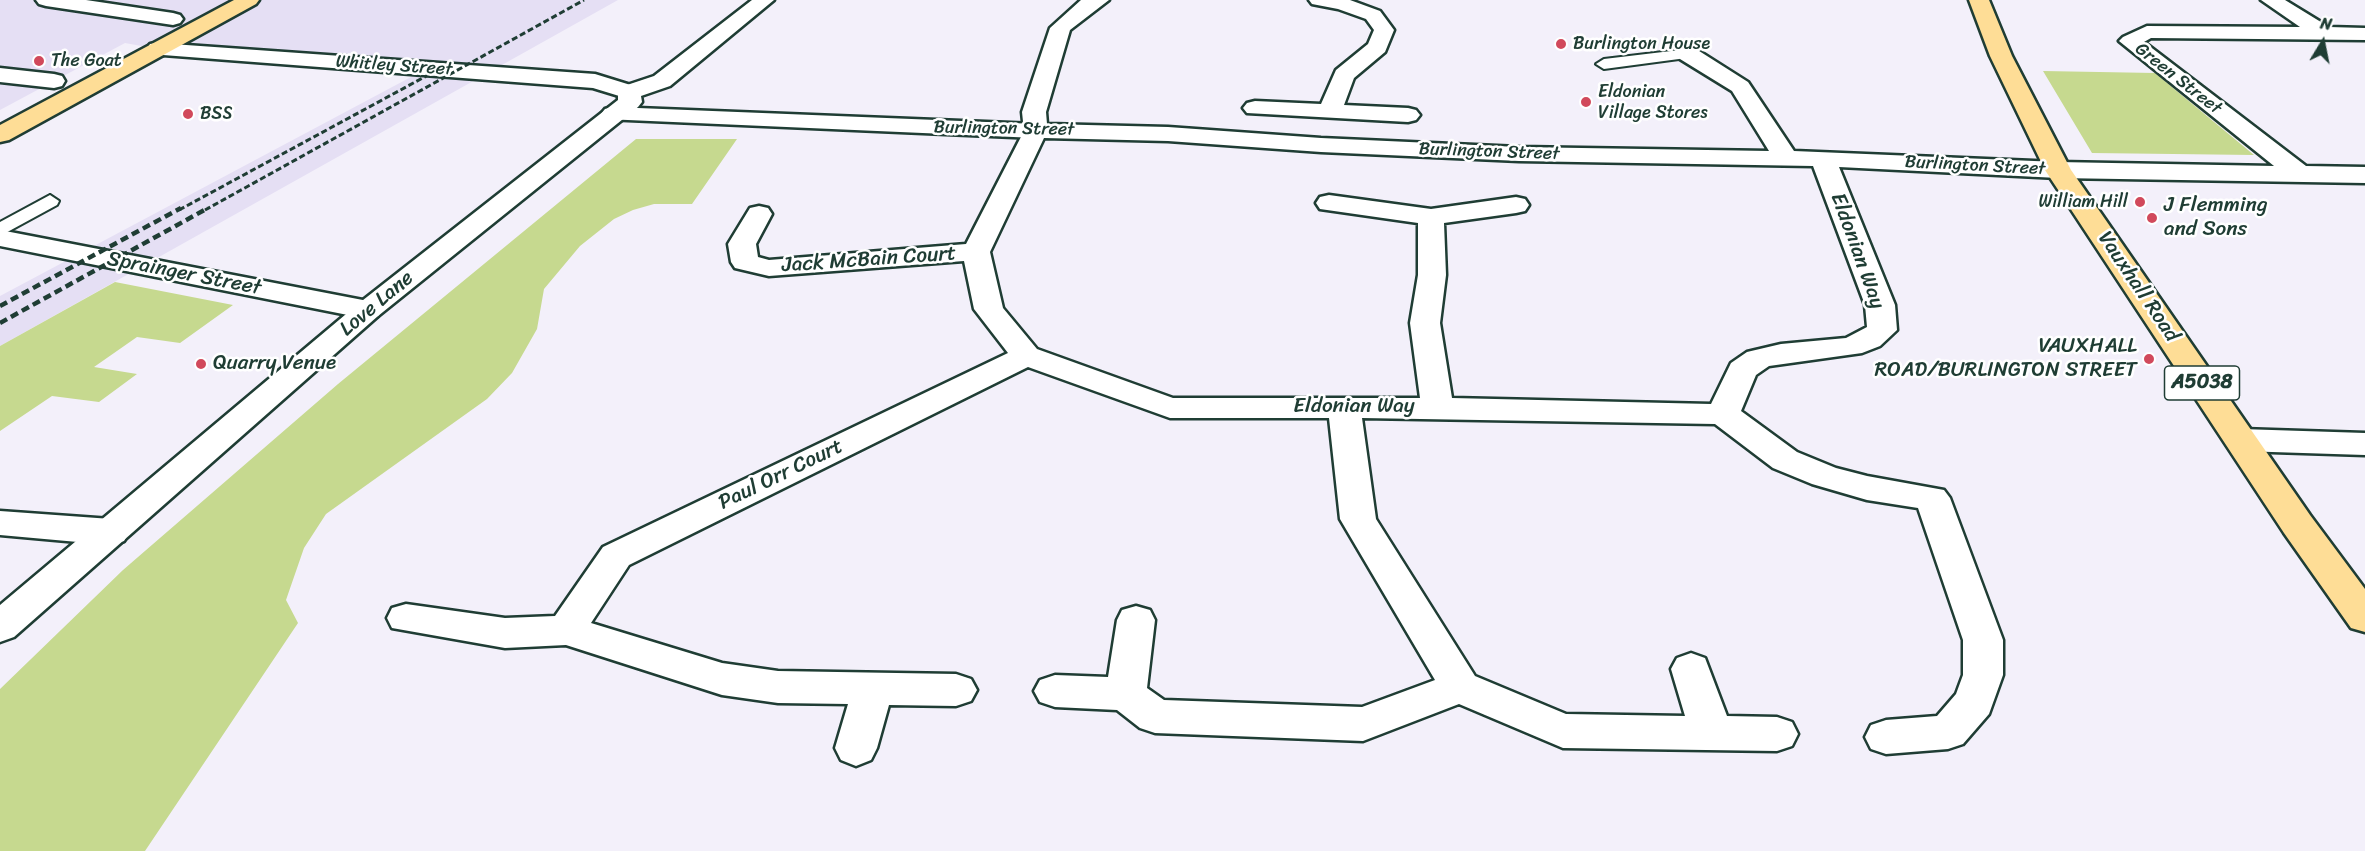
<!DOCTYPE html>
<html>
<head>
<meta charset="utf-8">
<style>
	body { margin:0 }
	#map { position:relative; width:2365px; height:851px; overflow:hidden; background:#f3f0fa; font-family:Sriracha,sans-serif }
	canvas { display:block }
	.north { position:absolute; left:2293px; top:12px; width:60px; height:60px; -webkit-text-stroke:4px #fff; paint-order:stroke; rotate:10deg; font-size:16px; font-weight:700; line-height:24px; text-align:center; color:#1f3d34 }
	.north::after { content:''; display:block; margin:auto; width:21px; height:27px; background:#1f3d34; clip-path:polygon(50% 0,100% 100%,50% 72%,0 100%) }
</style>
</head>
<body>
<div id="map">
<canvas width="2365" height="851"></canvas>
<div class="north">N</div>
</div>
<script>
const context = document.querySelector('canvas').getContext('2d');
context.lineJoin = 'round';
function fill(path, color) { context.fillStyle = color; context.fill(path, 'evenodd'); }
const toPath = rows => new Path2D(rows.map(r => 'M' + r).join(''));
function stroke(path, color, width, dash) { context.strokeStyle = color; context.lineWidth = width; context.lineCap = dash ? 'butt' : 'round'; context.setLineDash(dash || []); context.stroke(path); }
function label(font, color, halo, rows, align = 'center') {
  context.font = font + ' Sriracha,sans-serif'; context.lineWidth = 5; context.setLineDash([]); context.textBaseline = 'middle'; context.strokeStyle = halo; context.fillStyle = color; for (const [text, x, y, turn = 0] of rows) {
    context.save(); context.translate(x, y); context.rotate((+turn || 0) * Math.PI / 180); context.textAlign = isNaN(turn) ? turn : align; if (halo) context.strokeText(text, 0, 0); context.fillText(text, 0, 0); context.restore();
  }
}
const built = toPath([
	[0,0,618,0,0,346,0,296,426,69,158,49,125,43,0,110]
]);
const green = toPath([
	[2043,71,2155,73,2254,155,2092,153],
	[636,139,737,139,692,204,654,204,633,210,614,219,580,246,544,289,537,329,512,373,487,399,326,514,304,548,286,600,298,623,145,851,0,851,0,689,123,570,338,384],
	[115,282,233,305,180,343,137,337,94,367,137,374,99,402,52,396,0,431,0,346]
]);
const service = toPath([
	[1688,49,1694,51,1696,54,1694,57,1604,69,1596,64,1604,59,1688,49],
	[50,195,59,201,57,205,0,236,0,222,50,195]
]);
const pedestrian = toPath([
	[613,107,1036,124,1044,126,1048,131,1044,136,1036,138,605,119,601,114,605,109,613,107]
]);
const minor = toPath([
	[36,0,86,0,173,13,180,15,183,19,180,23,173,25,46,6,39,4,36,0],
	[1081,0,1109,0,1070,30,1046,112,1047,124,1168,127,1321,138,1519,147,1769,151,1732,91,1680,59,1677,54,1680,49,1688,48,1696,49,1748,82,1794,151,2058,162,2274,166,2119,41,2123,37,2147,26,2300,27,2261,0,2285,0,2329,27,2365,28,2365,40,2151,38,2144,42,2306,166,2365,167,2365,183,2058,178,1839,167,1895,305,1897,330,1880,346,1862,353,1769,366,1756,375,1741,411,1797,452,1836,468,1867,476,1944,490,1950,498,2003,640,2003,675,1989,714,1963,744,1948,749,1886,754,1871,749,1865,737,1871,725,1886,720,1937,716,1956,694,1963,675,1963,640,1918,508,1867,500,1812,484,1773,468,1715,424,1362,418,1376,519,1475,676,1566,714,1685,716,1671,669,1677,658,1691,653,1705,658,1727,716,1777,717,1792,722,1798,734,1792,746,1777,751,1563,748,1459,704,1363,741,1155,733,1140,728,1117,710,1055,707,1040,702,1034,691,1040,680,1055,675,1108,677,1117,620,1122,610,1136,606,1150,610,1155,620,1147,688,1164,700,1362,707,1435,680,1340,519,1329,418,1170,418,1028,367,629,565,591,623,722,663,778,671,956,674,971,679,977,690,971,701,956,706,889,705,877,748,871,760,856,766,841,760,835,748,848,704,778,703,722,695,566,645,505,648,392,628,387,618,392,608,406,604,505,618,555,616,603,547,1008,353,974,309,964,261,769,276,735,268,731,262,728,244,750,208,759,206,768,208,772,214,756,244,758,257,769,260,966,244,1024,131,1022,112,1050,28,1081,0],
	[1044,138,1168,141,1321,152,1519,161,1813,166,1865,305,1867,327,1846,338,1781,344,1747,352,1731,363,1711,404,1452,398,1440,323,1446,275,1444,223,1516,213,1525,211,1529,205,1525,199,1516,197,1431,209,1329,195,1320,197,1316,203,1320,209,1418,223,1418,275,1410,323,1420,398,1173,398,1037,349,1003,308,990,252,1044,138],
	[1309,0,1350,0,1380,11,1394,30,1385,52,1354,78,1344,105,1408,108,1416,110,1420,115,1416,120,1408,122,1247,113,1243,108,1247,103,1255,101,1321,104,1336,70,1368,44,1374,30,1366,19,1338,9,1312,4,1309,0],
	[158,43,595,74,637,87,640,92,637,97,629,99,593,88,150,54,147,49,150,44,158,43],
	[0,68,54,74,62,76,65,81,62,86,54,88,0,82,0,68],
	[0,230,368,301,378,304,383,310,378,316,368,319,0,246,0,230],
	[2241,429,2365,433,2365,455,2241,451,2229,448,2224,440,2229,432,2241,429],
	[0,511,111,519,124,523,129,532,124,541,111,545,0,535,0,511]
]);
const tertiary = toPath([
	[752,0,774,0,670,86,641,96,642,102,638,107,378,316,14,637,0,642,0,605,358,304,618,100,618,92,621,87,654,76,752,0]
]);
const primary = toPath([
	[1969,0,1989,0,2012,56,2071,170,2310,515,2365,589,2365,632,2351,628,2284,533,2045,170,1990,56,1969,0]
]);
const trunk = toPath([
	[234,0,259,0,256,4,9,140,0,142,0,125,234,0]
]);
const railFar1 = toPath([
	[179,210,454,61],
	[205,210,584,0]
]);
const rail = toPath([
	[0,306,181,208],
	[0,323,208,208]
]);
const markers = [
	[1561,44,6,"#d1495b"],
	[39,61,6,"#d1495b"],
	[1586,102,6,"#d1495b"],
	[188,114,6,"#d1495b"],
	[2140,202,6,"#d1495b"],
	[2152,218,6,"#d1495b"],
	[2149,359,6,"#d1495b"],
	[201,364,6,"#d1495b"]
];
const farPoinames = [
	["Burlington House",1573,44],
	["The Goat",51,61],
	["Eldonian",1598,92],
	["Village Stores",1598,113],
	["BSS",200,114],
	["William Hill",2128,202,"right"]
];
const farStreetnames = [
	["Whitley Street",394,66,4],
	["Green Street",2178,79,38],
	["Burlington Street",1004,129,1],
	["Burlington Street",1489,152,2],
	["Burlington Street",1975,166,3]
];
const shields = [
	[2202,383,75]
];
const shieldNames = [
	["A5038",2202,383]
];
const poiNames = [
	["J Flemming",2164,206],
	["and Sons",2164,230],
	["VAUXHALL",2137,347,"right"],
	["ROAD/BURLINGTON STREET",2137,371,"right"],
	["Quarry Venue",213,364]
];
const streetNames = [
	["Eldonian Way",1857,251,70],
	["Jack McBain Court",869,260,-4],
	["Sprainger Street",184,274,11],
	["Vauxhall Road",2138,287,56],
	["Love Lane",377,304,-40],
	["Eldonian Way",1354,407],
	["Paul Orr Court",781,475,-26]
];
fill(built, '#e5dff4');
fill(green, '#c6d98f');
stroke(service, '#1f3d34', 4);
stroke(pedestrian, '#1f3d34', 5);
stroke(minor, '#1f3d34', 5);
stroke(tertiary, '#1f3d34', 5);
stroke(primary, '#1f3d34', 5);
stroke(trunk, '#1f3d34', 5);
fill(service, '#fff');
fill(pedestrian, '#fff');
fill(minor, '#fff');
fill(tertiary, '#fff');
fill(primary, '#fedd96');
fill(trunk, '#fedd96');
stroke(railFar1, '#1f3d34', 3, [6, 3]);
stroke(rail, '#1f3d34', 4.5, [8, 4.5]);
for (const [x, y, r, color] of markers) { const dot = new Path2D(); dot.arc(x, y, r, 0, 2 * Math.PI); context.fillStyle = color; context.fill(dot); stroke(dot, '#fff', 2); }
label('18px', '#1f3d34', '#fff', farPoinames, 'left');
label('18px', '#1f3d34', '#fff', farStreetnames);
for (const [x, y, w] of shields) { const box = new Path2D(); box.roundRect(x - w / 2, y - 17, w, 34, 4.5); context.fillStyle = '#fff'; context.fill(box); stroke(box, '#1f3d34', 1.5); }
label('bold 20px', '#1f3d34', null, shieldNames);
label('21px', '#1f3d34', '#fff', poiNames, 'left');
label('21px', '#1f3d34', '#fff', streetNames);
</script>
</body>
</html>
